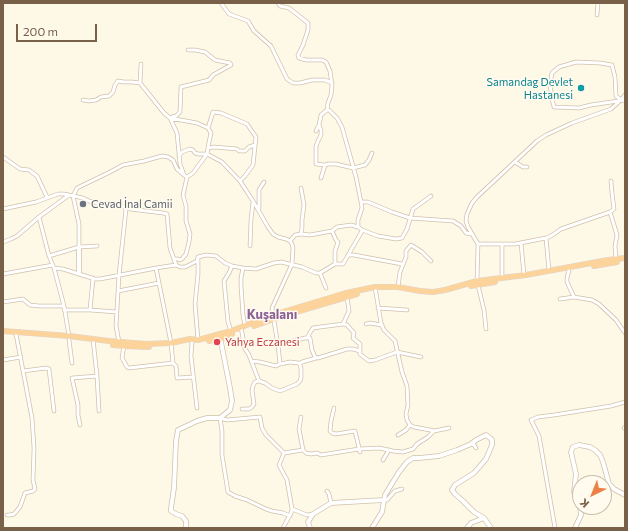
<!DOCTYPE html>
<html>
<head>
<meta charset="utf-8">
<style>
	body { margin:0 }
	#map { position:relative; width:628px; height:531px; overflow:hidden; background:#fef8e7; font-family:Commissioner,sans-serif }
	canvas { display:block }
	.frame { position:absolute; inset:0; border:4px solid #796049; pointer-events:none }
	.north { position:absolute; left:572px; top:475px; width:40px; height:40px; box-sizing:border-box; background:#fffbef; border:1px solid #c9bdad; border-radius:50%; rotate:223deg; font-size:11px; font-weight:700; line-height:16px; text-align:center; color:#796049 }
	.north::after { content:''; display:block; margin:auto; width:14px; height:18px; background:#ed8047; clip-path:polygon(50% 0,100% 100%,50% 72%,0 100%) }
	.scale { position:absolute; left:16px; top:24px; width:81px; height:18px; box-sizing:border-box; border:2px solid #796049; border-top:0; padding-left:5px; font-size:12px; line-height:14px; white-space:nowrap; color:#796049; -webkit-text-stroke:3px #fffbef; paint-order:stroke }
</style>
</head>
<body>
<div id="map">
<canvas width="628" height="531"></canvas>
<div class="frame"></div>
<div class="north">K</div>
<div class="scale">200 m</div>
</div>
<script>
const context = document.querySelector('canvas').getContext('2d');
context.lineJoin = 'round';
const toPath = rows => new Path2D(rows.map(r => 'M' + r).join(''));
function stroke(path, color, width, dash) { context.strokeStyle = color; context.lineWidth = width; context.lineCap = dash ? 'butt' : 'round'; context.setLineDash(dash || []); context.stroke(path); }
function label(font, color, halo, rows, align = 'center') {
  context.font = font + ' Commissioner,sans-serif'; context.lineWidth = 3; context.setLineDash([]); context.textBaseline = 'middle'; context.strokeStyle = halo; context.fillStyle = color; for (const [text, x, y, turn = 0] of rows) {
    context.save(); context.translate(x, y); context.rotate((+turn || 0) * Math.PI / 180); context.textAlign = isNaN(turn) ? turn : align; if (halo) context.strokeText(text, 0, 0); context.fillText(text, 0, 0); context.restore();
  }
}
const minor = toPath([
	[221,3,229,14,248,21,254,31,271,46,287,79,293,83,300,83,312,80,325,80,332,83],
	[278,3,280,6,289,8,308,23,308,30,303,45,298,55,299,58,306,60,322,60,326,62,330,71,332,85,331,95,328,103,327,110],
	[597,15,598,3],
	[141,64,140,83,164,113,170,118,177,133,180,164,184,175,187,177,193,173,207,154,209,142,211,133,208,128,197,123,170,118],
	[83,100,89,101,96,100,101,97,109,96,113,92,115,85,118,81,124,82,132,82,140,83],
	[621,100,616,96,615,77,612,65,600,63,576,62,559,67,552,73,550,84,552,99,554,107,579,108,591,105,625,100],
	[172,117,176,116,180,112,181,87,209,80,213,75,231,65,230,63,215,60,205,52,195,50,188,50],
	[319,125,321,130,321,135,318,141,316,146,316,164,325,165],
	[208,128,213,112,221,113,247,124,256,137,253,165,245,176,240,181],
	[316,131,319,125,321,115,327,110,329,110,337,118,342,127,356,177,361,202,362,208,358,220,358,227,362,230,378,236,396,239,402,238,407,229,413,209,431,196],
	[208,148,214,147,237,149,239,151,245,151,249,147,255,145],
	[179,156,182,152,190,149,193,150,195,153,198,154,207,154,222,162,240,181,253,201,268,227,273,234,278,237,286,239,290,241,292,244,293,248,292,264,272,308,273,315,278,345,280,364,276,366,260,362,251,361],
	[3,157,20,169,29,170,37,176,47,197],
	[515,162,523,167,527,167],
	[321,178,325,165,328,164,336,164,353,168,365,165,369,160,372,153],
	[361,202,368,202,392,212,410,218,453,221,461,226,466,233,471,234],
	[3,209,36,202,58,194,64,194,69,195],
	[259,209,259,190,264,182],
	[610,212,617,235,615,246,616,259],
	[39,217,49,256,54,268,64,306,69,336],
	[332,231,337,227,351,225,358,227],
	[301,234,302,228,302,220,304,205,301,188],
	[546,238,549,271],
	[290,241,295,235,301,234,310,235,332,231,336,240,338,242,335,251,335,264],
	[3,242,11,239,17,236,39,217,69,195,83,198,89,201,100,204,116,204,130,209,163,213,167,214,170,248,176,265,180,267,185,267,197,261,198,257,206,255,216,256,225,263,232,266,243,268,256,269,274,263,281,262,302,267,316,273,320,273,335,264,343,264,362,231],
	[521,243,524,275],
	[478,244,515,244,546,238,551,236,561,229,610,212,614,209,612,193,611,181],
	[502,244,502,278],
	[250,246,251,220,253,202],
	[79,247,79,224,73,196,77,188,110,172,123,165,144,161,162,156,168,157,173,160,177,169,184,175],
	[348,255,354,255,402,264],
	[49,256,79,247,97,246],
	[198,258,198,274,195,304,198,340],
	[175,259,178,259,180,260,182,259,186,254,189,242,190,234,186,221,186,206,184,199,183,195,187,177],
	[54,268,63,269,95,279,100,279,156,268,176,265],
	[156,268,171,343,173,363,176,366,177,378,193,377],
	[243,268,241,278,241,286,243,315,245,326],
	[569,270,567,278,567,282,574,297,592,300,599,304,616,320,625,333],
	[320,273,326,288],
	[3,274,53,265],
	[398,287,400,272,406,257,406,251,411,245,422,252,431,261],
	[118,291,159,283],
	[347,297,349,311,343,324,347,325,354,333,353,338,360,344,360,354,365,358,369,361,375,360,397,352,421,357],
	[560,299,574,297],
	[3,302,23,299,30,305,39,306,64,306],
	[378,308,407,310],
	[64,310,90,310,117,312],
	[90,310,93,278],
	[366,324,370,323,382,325],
	[241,327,245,349,249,355,259,381],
	[486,329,484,310,477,281,478,244,468,227,466,221,467,214,472,203,477,197,537,141,546,135,572,123,611,109,621,100,625,95],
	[231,331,228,322,224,281,229,273,232,266],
	[307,338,311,331,313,328,343,324],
	[93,339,97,376,99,411],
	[190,339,192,342,191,356,197,408],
	[69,340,72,363],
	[119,342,116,326,119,275,126,209],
	[124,345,122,358,127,367,129,368,173,363],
	[278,345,305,338,310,338,312,350,315,357,318,358,347,349,353,349,360,351],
	[3,360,21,357],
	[300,364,302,362,316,358],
	[23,371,46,368,49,369,54,411],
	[259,381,265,383,272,388,280,391,297,384,300,381,301,378,301,368,299,363,290,362,280,364],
	[334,408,331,421,330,431,332,433,336,434,355,431,360,452],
	[242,409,249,409,252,407,254,404,252,390,253,386,255,382,259,381],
	[301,417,299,429,303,450],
	[80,425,78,415,78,405,72,378,97,376],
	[624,428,625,427],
	[434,431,449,428],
	[398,435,406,430,410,425],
	[471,444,474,445,476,448],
	[383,460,389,450],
	[327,491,329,494,331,503],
	[384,500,387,500,395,491,402,489],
	[292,509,307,515,313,514],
	[7,515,10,515,14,514,20,507,25,493,33,491,35,489,33,480,34,448,32,418,16,334,18,332],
	[290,516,283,513,272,511,266,509,247,500,235,496,228,492,222,455,222,431,220,418,227,420,260,417,262,428,266,435,284,453,303,450,306,453,311,454,317,453,321,455,359,449,379,448,393,451,403,452,413,449,417,444,428,437,434,431,430,430,414,427,410,425,407,420,406,414,408,405,407,386,402,372,395,341,384,330,381,323,375,287],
	[283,528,291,513,292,509,287,480,279,465,284,453],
	[555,528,539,436,531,420,538,417,554,415,611,406,625,402]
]);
const tertiary = toPath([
	[79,273,79,247],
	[580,507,574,492,576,474,571,452,573,447,579,445,590,447,595,450,600,455,603,462,609,484,614,489,625,495],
	[186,528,186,521,182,516,176,514,171,511,171,508,174,488,176,441,178,430,197,421,207,418,220,418,230,410,232,401,230,388,220,337],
	[310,528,308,522,313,514,331,503,384,500],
	[372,528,382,512,385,495,399,472,407,462,413,458,419,458,439,456,457,450,471,444,476,440,486,435,489,437,492,440,492,445,486,459,474,473,455,485,452,490,455,494,463,501,474,512,484,518,491,528],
	[467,528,471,523,484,518],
	[575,528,581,515,580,507]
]);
const trunk = toPath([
	[594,266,617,262],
	[471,286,495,282],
	[296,312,357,294],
	[254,326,288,314],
	[3,331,69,336,109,341,146,344,171,343,190,339,198,340,231,331,273,315,346,293,375,287,398,287,420,291,433,292,445,290,477,281,526,275,608,260,625,258],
	[209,341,220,339,232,334],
	[113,345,124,346,149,347]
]);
const markers = [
	[581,88,4,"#0f9aa8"],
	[83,204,4,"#6b7280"],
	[217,342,4,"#e0444e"]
];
const cultureNames = [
	["Samandag Devlet",573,82],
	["Hastanesi",573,95]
];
const worshipNames = [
	["Cevad İnal Camii",91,204]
];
const healthNames = [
	["Yahya Eczanesi",225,342]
];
const quarterNames = [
	["Kuşalanı",272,315]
];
stroke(minor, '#d0c0ac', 4.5);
stroke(tertiary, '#d0c0ac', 5.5);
stroke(trunk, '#dcd6d0', 6);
stroke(minor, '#fff', 3);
stroke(tertiary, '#fff', 4);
stroke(trunk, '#fdd39c', 5);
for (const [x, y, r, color] of markers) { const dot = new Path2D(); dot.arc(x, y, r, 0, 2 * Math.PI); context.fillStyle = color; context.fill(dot); stroke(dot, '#fffbef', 1.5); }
label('11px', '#0d838f', '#fffbef', cultureNames, 'right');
label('11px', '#5b616d', '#fffbef', worshipNames, 'left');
label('11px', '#be3a42', '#fffbef', healthNames, 'left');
label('bold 13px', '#8b6196', '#fffbef', quarterNames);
</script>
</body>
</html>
